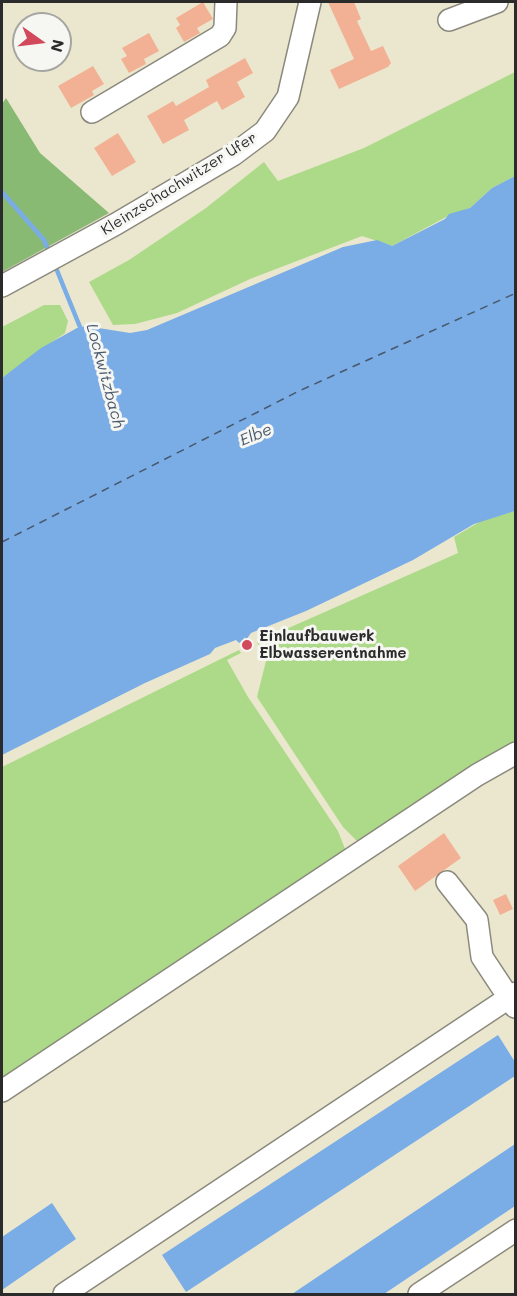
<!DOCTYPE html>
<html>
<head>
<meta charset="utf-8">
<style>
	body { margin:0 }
	#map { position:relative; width:517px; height:1296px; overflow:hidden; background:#ebe7cf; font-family:Mali,sans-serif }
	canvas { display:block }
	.frame { position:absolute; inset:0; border:3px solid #2b2b2b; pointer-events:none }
	.north { position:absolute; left:12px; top:12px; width:60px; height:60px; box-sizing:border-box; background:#f6f6f2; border:2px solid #a5a5a2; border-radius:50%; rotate:104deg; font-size:16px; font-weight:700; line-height:24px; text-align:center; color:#2b2b2b }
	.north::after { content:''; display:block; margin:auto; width:21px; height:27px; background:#d1495b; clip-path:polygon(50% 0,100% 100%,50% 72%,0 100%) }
</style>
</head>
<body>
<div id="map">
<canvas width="517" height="1296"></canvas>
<div class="frame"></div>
<div class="north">N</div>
</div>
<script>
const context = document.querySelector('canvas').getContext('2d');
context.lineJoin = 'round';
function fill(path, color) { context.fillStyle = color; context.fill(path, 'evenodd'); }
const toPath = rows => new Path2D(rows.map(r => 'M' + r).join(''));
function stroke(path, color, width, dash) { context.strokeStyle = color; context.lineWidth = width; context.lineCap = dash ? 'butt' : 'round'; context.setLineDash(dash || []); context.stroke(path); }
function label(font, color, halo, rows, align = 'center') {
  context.font = font + ' Mali,sans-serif'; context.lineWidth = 6; context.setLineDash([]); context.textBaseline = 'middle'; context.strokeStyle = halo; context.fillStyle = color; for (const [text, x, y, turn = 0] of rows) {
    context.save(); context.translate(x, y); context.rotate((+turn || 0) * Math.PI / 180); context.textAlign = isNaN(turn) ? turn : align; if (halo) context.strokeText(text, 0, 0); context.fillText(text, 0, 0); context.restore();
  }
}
const green = toPath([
	[515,72,515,176,492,188,470,208,448,216,392,246,362,236,250,279,177,313,135,324,113,325,89,282,129,260,206,208,264,162,278,181,364,148],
	[44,305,60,305,68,321,65,333,2,378,2,327],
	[515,511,515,749,358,842,343,827,257,697,266,661,257,642,458,553,454,537,481,521],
	[239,650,241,653,227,660,248,697,338,831,345,849,339,860,2,1086,2,767]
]);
const forest = toPath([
	[6,98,40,153,109,213,2,272,2,104]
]);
const water = toPath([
	[515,176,515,511,474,524,413,560,306,611,251,633,246,640,244,637,244,640,239,643,236,640,215,648,210,654,145,683,2,755,2,378,41,348,77,328,86,326,130,333,147,330,343,247,377,240,392,246,445,219,449,214,470,208,492,188],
	[498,1035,515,1062,515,1076,186,1292,162,1255],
	[515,1144,515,1206,384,1294,292,1294],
	[52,1203,76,1239,2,1290,2,1237]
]);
const stream = toPath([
	[2,192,44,240,48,249],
	[56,268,82,332]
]);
const ferry = toPath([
	[2,542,299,391,516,293]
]);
const building = toPath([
	[203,2,213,19,197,28,200,33,184,42,176,28,180,25,176,18],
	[328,2,354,2,361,19,357,21,371,51,383,46,391,63,388,67,339,89,330,70,354,59],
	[149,33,159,51,144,59,146,64,129,73,121,59,127,56,122,48],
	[245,58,253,73,237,82,245,97,222,110,217,101,184,120,189,130,163,144,147,116,173,101,176,106,209,87,206,80],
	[93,66,104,84,92,91,94,95,71,108,58,86],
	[118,133,136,162,112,176,94,148],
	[444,833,461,858,415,891,398,866],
	[506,894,513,909,500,915,493,900]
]);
const minor = toPath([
	[449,20,497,2],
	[92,112,220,36,225,28,226,2],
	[2,286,116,224,233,155,265,131,288,97,310,2],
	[447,882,477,920,482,957,515,1007],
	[2,1091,477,775,516,753],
	[64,1294,516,993],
	[419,1294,516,1230]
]);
const markers = [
	[247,645,6,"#d1495b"]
];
const streetNames = [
	["Kleinzschachwitzer Ufer",179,184,-32]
];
const poiNames = [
	["Einlaufbauwerk",259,636],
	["Elbwasserentnahme",259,653]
];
const waterNames = [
	["Lockwitzbach",105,376,75],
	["Elbe",256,435,-23]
];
fill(green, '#acda88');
fill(forest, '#89ba74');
fill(water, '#7aace6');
stroke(stream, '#7aace6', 4.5);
stroke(ferry, '#47586c', 1.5, [8, 6]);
fill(building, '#f2b194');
stroke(minor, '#8b897d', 24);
stroke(minor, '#fff', 21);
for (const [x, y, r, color] of markers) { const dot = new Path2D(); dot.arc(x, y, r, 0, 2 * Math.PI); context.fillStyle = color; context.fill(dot); stroke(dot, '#f6f6f2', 2); }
label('15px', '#2b2b2b', '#f6f6f2', streetNames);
label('bold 15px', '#2b2b2b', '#f6f6f2', poiNames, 'left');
label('italic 16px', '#47586c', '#f6f6f2', waterNames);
</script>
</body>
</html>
